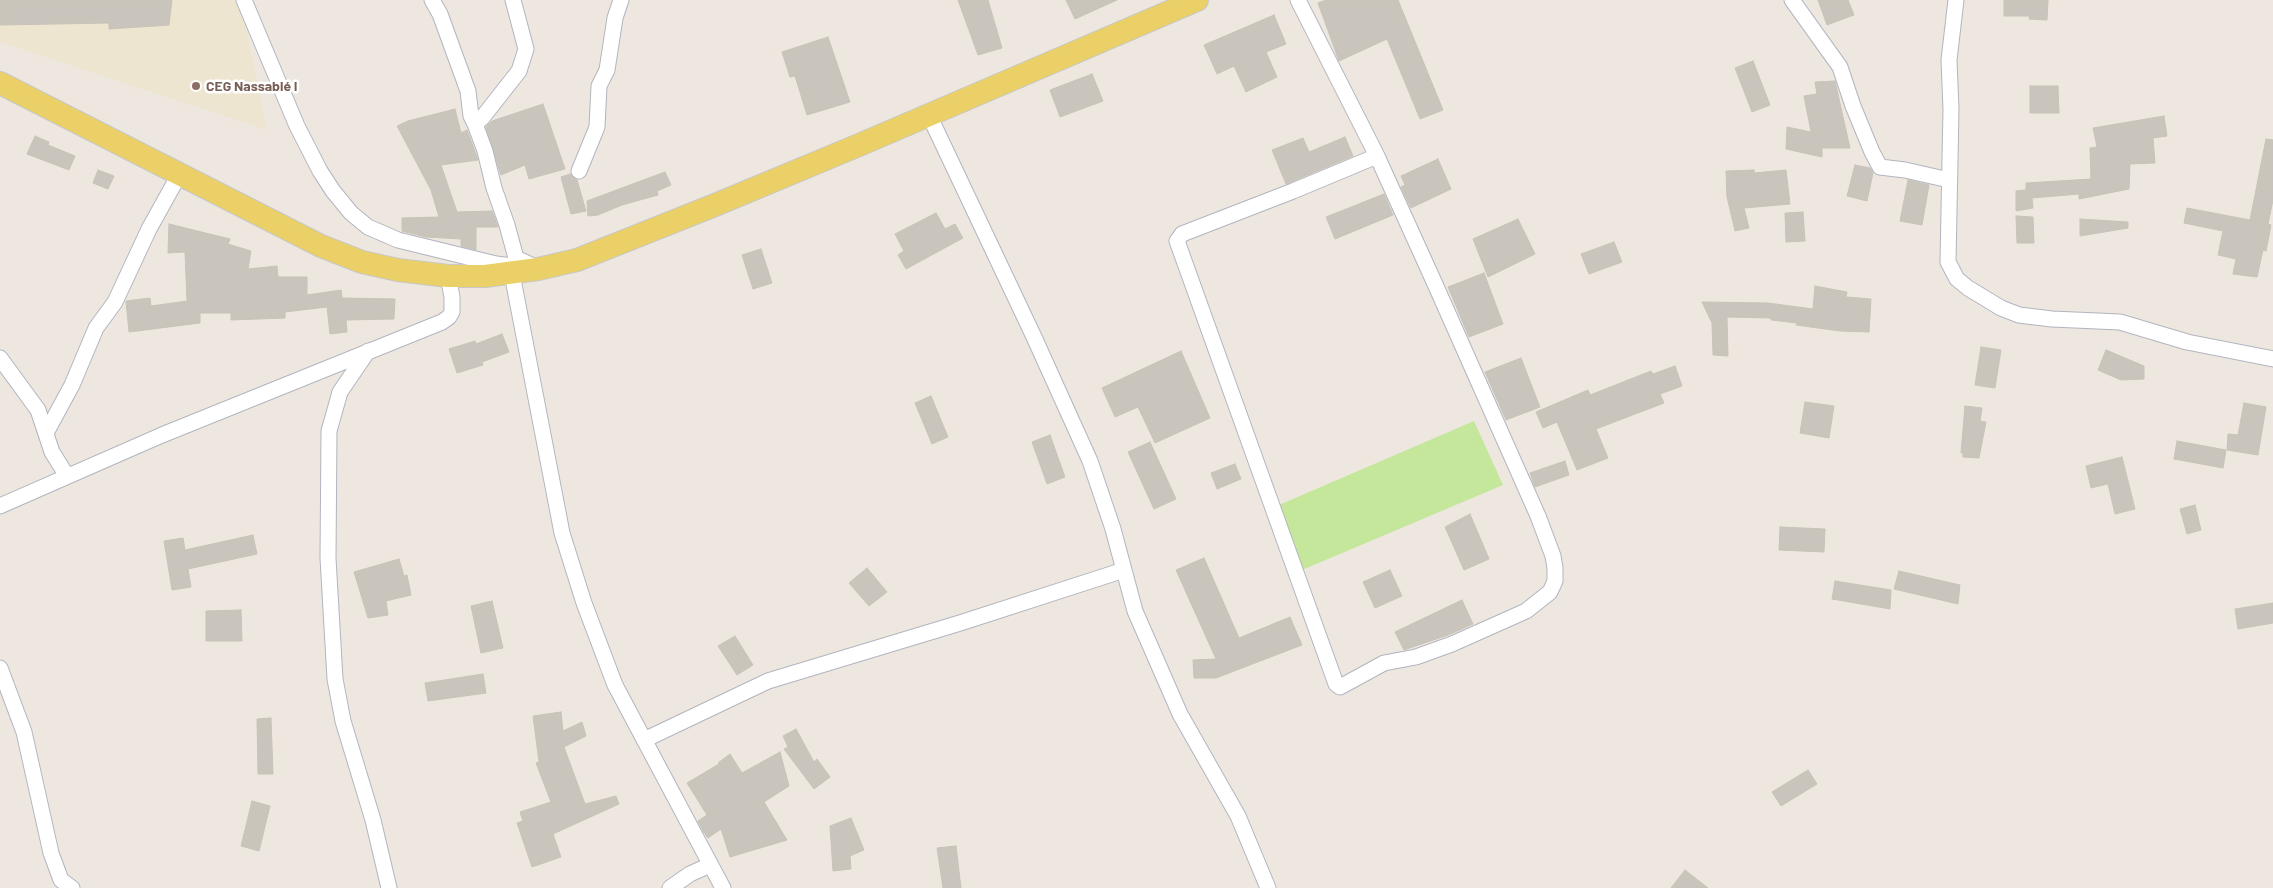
<!DOCTYPE html>
<html>
<head>
<meta charset="utf-8">
<style>
	body { margin:0 }
	canvas { display:block; background:#ede7df }
</style>
</head>
<body>
<canvas width="2273" height="888"></canvas>
<script>
const context = document.querySelector('canvas').getContext('2d');
context.lineJoin = 'round';
function fill(path, color) { context.fillStyle = color; context.fill(path, 'evenodd'); }
const toPath = rows => new Path2D(rows.map(r => 'M' + r).join(''));
function stroke(path, color, width, dash) { context.strokeStyle = color; context.lineWidth = width; context.lineCap = dash ? 'butt' : 'round'; context.setLineDash(dash || []); context.stroke(path); }
function label(font, color, halo, rows, align = 'center') {
  context.font = font + ' Barlow,sans-serif'; context.lineWidth = 5; context.setLineDash([]); context.textBaseline = 'middle'; context.strokeStyle = halo; context.fillStyle = color; for (const [text, x, y, turn = 0] of rows) {
    context.save(); context.translate(x, y); context.rotate((+turn || 0) * Math.PI / 180); context.textAlign = isNaN(turn) ? turn : align; if (halo) context.strokeText(text, 0, 0); context.fillText(text, 0, 0); context.restore();
  }
}
const education = toPath([
	[0,0,237,0,245,22,267,130,0,42]
]);
const pitch = toPath([
	[1474,421,1503,485,1302,570,1279,505]
]);
const building = toPath([
	[0,0,172,0,169,25,109,29,109,23,0,25,0,0],
	[958,0,988,0,1002,48,978,55,958,0],
	[1066,0,1117,0,1075,19,1066,0],
	[1326,0,1398,0,1443,110,1420,119,1387,39,1339,61,1318,3,1326,0],
	[1818,0,1848,0,1854,15,1827,25,1818,0],
	[2004,0,2048,0,2047,20,2029,19,2030,16,2004,16,2004,0],
	[1274,15,1286,44,1266,52,1277,77,1246,92,1234,66,1217,74,1204,45,1274,15],
	[828,37,850,102,807,115,795,76,790,77,782,52,828,37],
	[1753,61,1770,105,1752,112,1735,68,1753,61],
	[1092,74,1103,101,1060,117,1050,90,1092,74],
	[1835,81,1850,148,1822,148,1822,157,1786,149,1787,127,1811,132,1804,96,1817,94,1815,82,1835,81],
	[2030,86,2058,86,2059,113,2030,113,2030,86],
	[543,104,565,169,529,179,525,165,501,175,486,127,492,121,543,104],
	[455,109,461,133,467,130,478,160,441,165,457,212,492,211,498,227,476,227,476,250,461,246,461,239,426,237,402,231,402,218,439,217,431,190,397,126,408,121,455,109],
	[2164,116,2167,136,2153,138,2155,163,2130,164,2129,189,2079,199,2079,194,2032,198,2033,208,2016,211,2016,191,2026,190,2026,183,2091,179,2090,148,2097,147,2093,128,2164,116],
	[35,136,49,142,48,145,75,156,69,170,27,154,35,136],
	[1345,137,1353,156,1286,184,1272,150,1303,138,1309,152,1345,137],
	[2266,139,2273,140,2273,200,2268,224,2271,225,2266,251,2263,250,2257,277,2233,274,2236,259,2218,255,2223,231,2184,223,2187,208,2250,220,2266,139],
	[1438,159,1451,189,1411,208,1401,187,1405,185,1401,176,1438,159],
	[1855,165,1870,168,1873,173,1867,201,1847,196,1855,165],
	[98,170,114,176,108,189,93,183,98,170],
	[1754,170,1754,173,1786,170,1790,204,1744,208,1749,228,1735,231,1727,197,1726,171,1754,170],
	[665,172,671,185,657,191,658,195,622,205,598,215,588,216,587,201,665,172],
	[570,174,577,180,586,211,571,214,561,177,570,174],
	[1908,180,1929,185,1922,225,1900,221,1908,180],
	[1384,194,1393,215,1335,239,1326,217,1384,194],
	[1803,212,1805,241,1786,242,1785,213,1803,212],
	[936,213,945,229,955,224,963,238,906,269,898,255,904,251,895,234,936,213],
	[2016,216,2033,217,2034,243,2017,243,2016,216],
	[1518,219,1535,254,1488,277,1473,239,1518,219],
	[2080,219,2128,222,2128,228,2080,236,2080,219],
	[169,224,230,239,228,244,251,251,248,269,277,266,278,277,307,277,307,295,341,290,342,298,395,299,394,319,346,320,347,332,330,334,327,307,285,312,285,318,231,320,231,313,200,313,200,323,129,332,126,301,150,298,151,306,187,301,185,252,168,253,169,224],
	[1614,242,1622,262,1589,274,1581,254,1614,242],
	[761,249,772,283,753,289,742,255,761,249],
	[1484,273,1503,324,1469,337,1448,287,1484,273],
	[1815,286,1847,292,1846,297,1871,299,1869,332,1840,331,1796,325,1797,323,1771,320,1771,318,1727,317,1728,356,1713,355,1712,323,1702,302,1768,303,1813,309,1815,286],
	[502,334,509,352,482,362,483,365,457,373,449,349,475,341,476,344,502,334],
	[1981,347,2001,350,1995,388,1975,385,1981,347],
	[2106,350,2144,366,2144,379,2121,380,2098,370,2106,350],
	[1181,351,1210,418,1155,443,1138,407,1115,417,1102,388,1181,351],
	[1521,358,1540,407,1506,420,1485,372,1521,358],
	[1675,366,1682,386,1660,394,1664,403,1596,429,1608,458,1577,470,1557,422,1543,428,1536,412,1588,390,1590,395,1651,371,1653,374,1675,366],
	[931,396,948,437,932,444,915,403,931,396],
	[1805,402,1834,406,1829,438,1800,433,1805,402],
	[2244,403,2266,407,2258,455,2227,450,2228,434,2238,435,2244,403],
	[1965,406,1982,408,1980,421,1986,422,1979,458,1963,457,1963,453,1961,453,1965,406],
	[1050,435,1065,477,1047,484,1032,442,1050,435],
	[2177,441,2226,450,2223,468,2174,459,2177,441],
	[1150,442,1176,499,1154,509,1128,452,1150,442],
	[2122,457,2135,509,2115,514,2108,484,2091,488,2086,466,2122,457],
	[1565,461,1569,475,1535,487,1530,473,1565,461],
	[1235,464,1241,479,1217,489,1211,473,1235,464],
	[2195,505,2201,530,2187,534,2180,509,2195,505],
	[1470,514,1489,559,1464,570,1445,527,1470,514],
	[1780,527,1825,529,1824,552,1779,550,1780,527],
	[253,535,257,554,188,569,191,587,172,590,164,541,183,538,185,550,253,535],
	[1204,558,1239,638,1290,617,1302,645,1216,678,1194,678,1193,660,1216,659,1176,570,1204,558],
	[399,559,404,576,407,575,411,595,386,601,388,615,368,618,354,572,399,559],
	[867,568,887,592,869,606,849,583,867,568],
	[1390,570,1402,596,1375,608,1363,582,1390,570],
	[1899,571,1960,585,1958,604,1894,589,1899,571],
	[1835,581,1891,590,1890,609,1832,599,1835,581],
	[1462,600,1473,624,1448,635,1404,650,1395,632,1462,600],
	[492,601,503,648,481,653,471,606,492,601],
	[2273,603,2273,623,2238,629,2235,609,2273,603],
	[241,610,242,641,206,641,206,611,241,610],
	[735,636,753,665,737,675,718,646,735,636],
	[483,674,486,693,428,701,425,683,483,674],
	[561,712,563,731,582,722,586,736,564,747,585,804,616,796,619,804,553,834,561,857,532,867,517,823,523,821,520,812,551,802,536,763,539,762,533,716,561,712],
	[271,718,273,774,258,774,257,719,271,718],
	[796,729,814,762,817,759,830,777,814,789,784,749,788,747,783,736,796,729],
	[780,752,789,786,764,802,787,840,730,857,721,829,708,838,703,831,698,821,707,815,687,783,719,764,718,763,730,754,742,773,780,752],
	[1808,770,1817,784,1781,806,1772,792,1808,770],
	[252,801,270,806,259,851,241,846,252,801],
	[851,818,864,850,850,856,851,869,833,871,830,826,851,818],
	[956,846,961,888,943,888,937,848,956,846],
	[1685,870,1708,888,1671,888,1685,870]
]);
const minor = toPath([
	[244,0,297,126,320,171,333,191,351,213,368,227,398,240,496,264,512,266],
	[432,0,440,14,468,91,471,116,475,124],
	[513,0,526,49,519,71,482,118,475,124,485,151,494,188,507,225,516,258,533,266],
	[1298,0,1377,156,1435,284,1538,516,1553,556,1555,568,1555,581,1550,592,1526,611,1452,644,1416,657,1384,663,1340,687,1336,684,1177,241,1182,234,1293,191,1377,156],
	[1792,0,1840,67,1853,106,1872,152,1880,167,1905,170,1949,180],
	[1956,0,1949,60,1951,109,1948,262,1957,279,1968,288,2001,308,2019,315,2052,319,2120,322,2187,342,2273,359],
	[929,115,1034,337,1090,461,1113,529,1135,611,1180,714,1238,816,1268,888],
	[579,171,597,127,599,86,607,70,615,18,621,0],
	[512,274,562,533,584,603,615,685,723,888],
	[368,351,340,392,329,431,328,558,335,679,343,721,373,820,389,888],
	[0,358,38,410,52,452,67,476],
	[46,433,72,385,96,328,115,302,149,229,179,175],
	[0,506,162,435,442,322,449,317,452,312,452,297,448,276],
	[0,668,24,732,51,853,61,880,72,888],
	[644,740,768,681,960,623,1124,570],
	[670,888,690,874,710,865]
]);
const primary = toPath([
	[0,83,321,246,362,262,398,270,448,276,485,276,538,269,577,260,715,205,859,145,1197,0]
]);
const markers = [
	[196,86,5,"#8d6e63"]
];
const educationNames = [
	["CEG Nassablé I",206,86]
];
fill(education, '#ede5d0');
fill(pitch, '#c4e79b');
fill(building, '#c9c5bd');
stroke(building, '#c8c3b8', 1);
stroke(minor, '#b2b5bf', 17);
stroke(primary, '#c8c8c8', 24);
stroke(minor, '#fff', 15);
stroke(primary, '#ead067', 22);
for (const [x, y, r, color] of markers) { const dot = new Path2D(); dot.arc(x, y, r, 0, 2 * Math.PI); context.fillStyle = color; context.fill(dot); stroke(dot, '#fff', 2); }
label('bold 14px', '#785e54', '#fff', educationNames, 'left');
</script>
</body>
</html>
